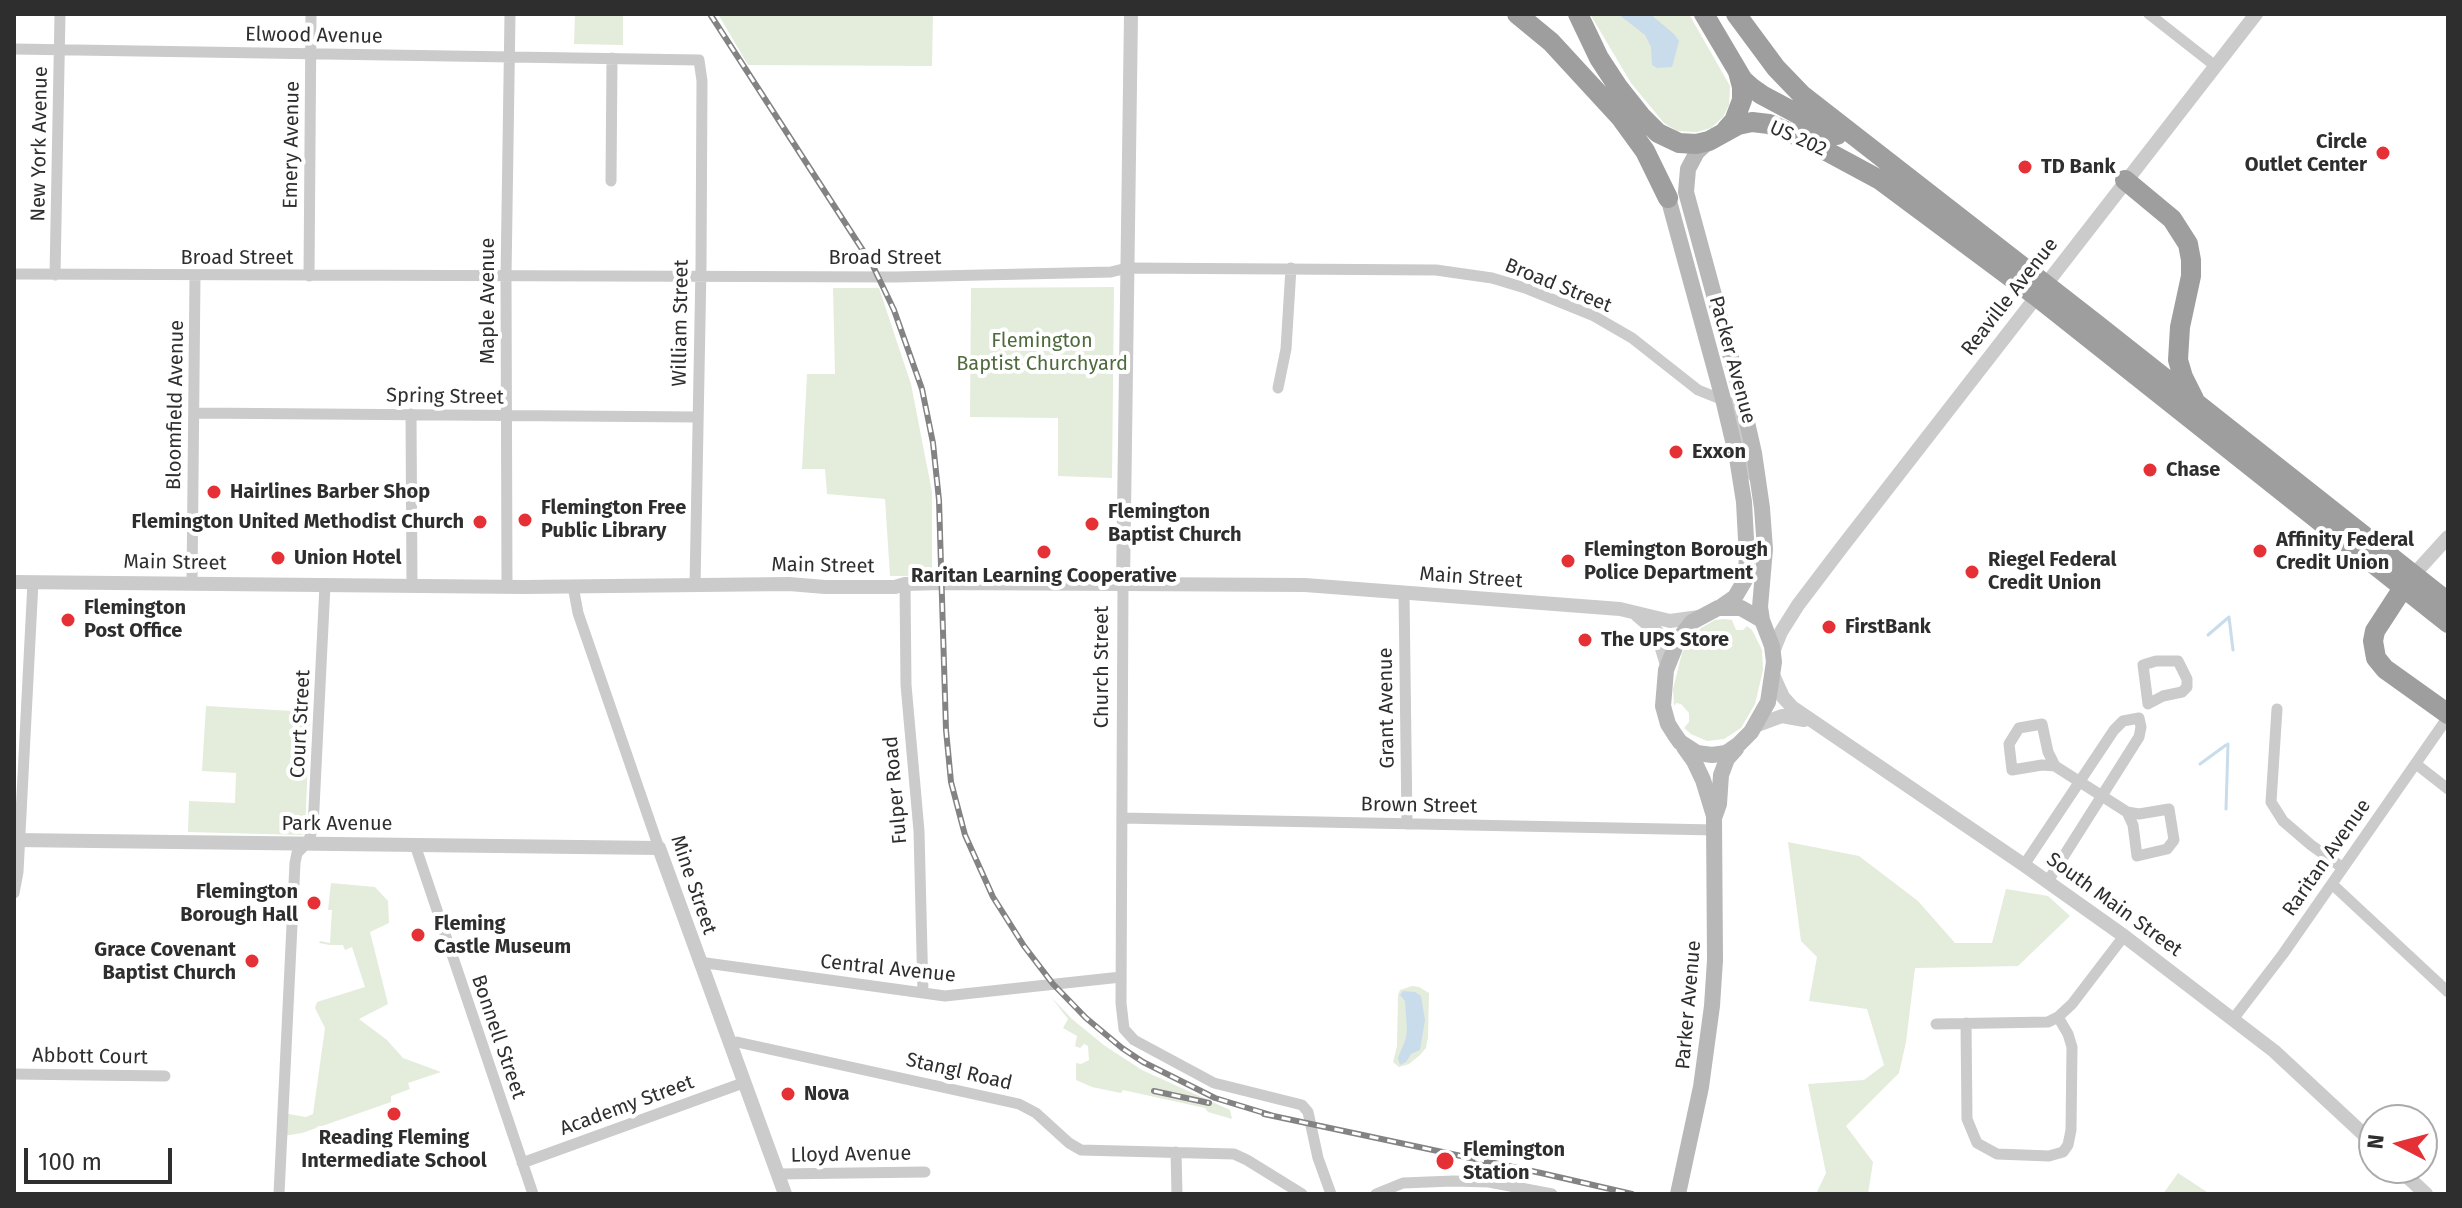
<!DOCTYPE html>
<html>
<head>
<meta charset="utf-8">
<style>
	body { margin:0 }
	#map { position:relative; width:2462px; height:1208px; overflow:hidden; background:#fff; font-family:"Fira Sans",sans-serif }
	canvas { display:block }
	.frame { position:absolute; inset:0; border:16px solid #2e2e2e; pointer-events:none }
	.north { position:absolute; left:2358px; top:1104px; width:80px; height:80px; box-sizing:border-box; background:#fff; border:2px solid #ababab; border-radius:50%; rotate:276deg; font-size:22px; font-weight:700; line-height:32px; text-align:center; color:#2e2e2e }
	.north::after { content:''; display:block; margin:auto; width:28px; height:36px; background:#e53136; clip-path:polygon(50% 0,100% 100%,50% 72%,0 100%) }
	.scale { position:absolute; left:24px; top:1148px; width:148px; height:36px; box-sizing:border-box; border:4px solid #2e2e2e; border-top:0; padding-left:10px; font-size:24px; line-height:28px; white-space:nowrap; color:#2e2e2e; -webkit-text-stroke:6px #fff; paint-order:stroke }
</style>
</head>
<body>
<div id="map">
<canvas width="2462" height="1208"></canvas>
<div class="frame"></div>
<div class="north">N</div>
<div class="scale">100 m</div>
</div>
<script>
const context = document.querySelector('canvas').getContext('2d');
context.lineJoin = 'round';
function fill(path, color) { context.fillStyle = color; context.fill(path, 'evenodd'); }
const toPath = rows => new Path2D(rows.map(r => 'M' + r).join(''));
function stroke(path, color, width, dash) { context.strokeStyle = color; context.lineWidth = width; context.lineCap = dash ? 'butt' : 'round'; context.setLineDash(dash || []); context.stroke(path); }
function label(font, color, halo, rows, align = 'center') {
  context.font = font + ' "Fira Sans",sans-serif'; context.lineWidth = 8; context.setLineDash([]); context.textBaseline = 'middle'; context.strokeStyle = halo; context.fillStyle = color; for (const [text, x, y, turn = 0] of rows) {
    context.save(); context.translate(x, y); context.rotate((+turn || 0) * Math.PI / 180); context.textAlign = isNaN(turn) ? turn : align; if (halo) context.strokeText(text, 0, 0); context.fillText(text, 0, 0); context.restore();
  }
}
const green = toPath([
	[575,14,623,14,623,45,574,44],
	[718,14,933,14,932,66,748,65],
	[1590,14,1689,14,1730,86,1729,105,1723,117,1711,128,1697,132,1677,131,1664,123,1631,83],
	[1114,287,1112,478,1058,476,1058,418,970,417,971,288],
	[833,288,879,288,911,384,932,492,932,576,890,576,885,499,827,494,825,469,802,469,807,374,835,374],
	[1724,619,1732,620,1736,630,1743,630,1747,626,1752,630,1762,650,1763,670,1755,704,1741,728,1724,739,1707,741,1691,734,1684,728,1689,722,1689,713,1681,704,1676,703,1674,706,1673,689,1682,653,1691,638,1701,628,1715,620],
	[206,706,310,712,305,832,302,835,188,832,189,801,235,803,236,773,202,771],
	[1788,842,1859,856,1918,901,1955,943,1992,943,2006,889,2048,896,2070,916,2018,966,1915,968,1906,1042,1899,1073,1846,1126,1873,1162,1868,1194,1816,1194,1826,1173,1808,1084,1864,1080,1884,1065,1867,1009,1809,1001,1817,957,1801,941],
	[331,883,375,887,388,901,389,923,370,932,388,1004,359,1019,387,1040,403,1058,441,1072,408,1083,410,1089,391,1096,391,1102,302,1133,283,1136,283,1113,306,1117,313,1114,325,1028,315,1008,317,1002,365,987,352,947,345,950,343,945,330,945,319,943,320,941,330,943,332,910,328,910],
	[1412,986,1419,987,1429,993,1428,1037,1426,1048,1420,1055,1409,1064,1399,1067,1393,1062,1397,1046,1398,995,1400,990],
	[1051,997,1072,1019,1105,1046,1142,1070,1230,1110,1232,1119,1208,1112,1205,1108,1123,1090,1121,1093,1092,1087,1076,1080,1076,1063,1081,1064,1089,1060,1088,1046,1084,1044,1080,1048,1075,1046,1077,1036,1063,1028,1068,1019],
	[2178,1173,2210,1194,2163,1194]
]);
const water = toPath([
	[1618,14,1650,14,1674,34,1679,41,1672,67,1657,68,1652,65,1651,47,1645,35],
	[1403,991,1415,992,1421,996,1425,1020,1420,1050,1411,1054,1406,1062,1400,1065,1398,1058,1406,1038,1407,1029,1405,1001,1400,995]
]);
const stream = toPath([
	[2229,617,2233,650],
	[2208,635,2229,617],
	[2200,764,2226,745],
	[2226,809,2228,744]
]);
const minor = toPath([
	[2149,14,2214,65],
	[14,49,699,60,702,81,701,267,695,586],
	[611,181,612,58],
	[14,274,896,277,1111,272,1127,268,1436,270,1492,278,1525,288,1594,316,1632,338,1698,390,1728,402,1732,406,1736,413,1747,464,1753,476],
	[55,275,60,14],
	[309,276,311,14],
	[1278,388,1286,349,1291,268],
	[194,413,697,417],
	[411,414,412,586],
	[192,583,195,276],
	[1123,583,1121,1003,1124,1029,1134,1040,1214,1083,1302,1105,1308,1112,1318,1158,1331,1194],
	[905,584,906,685,919,831,923,993],
	[573,586,578,613,659,848],
	[507,587,506,276,510,14],
	[1404,592,1407,824],
	[2156,661,2178,661,2187,679,2187,687,2182,692,2163,696,2148,704,2143,665,2156,661],
	[2277,709,2271,802,2283,821,2311,845,2343,868],
	[2042,724,2048,752,2055,766,2042,765,2012,770,2009,744,2019,728,2042,724],
	[2416,764,2448,789],
	[2055,766,2127,812],
	[2169,809,2174,840,2167,849,2137,856,2133,825,2127,812,2139,814,2169,809],
	[1122,818,1715,830],
	[415,845,533,1194],
	[2024,865,2114,730,2123,721,2139,718],
	[2048,881,2139,737,2141,727,2139,718],
	[2332,884,2448,992],
	[14,893,18,872,33,582],
	[699,962,945,996,1121,977],
	[2234,1018,2283,954,2448,717],
	[1966,1023,1967,1119,1977,1143,1997,1154,2049,1156,2063,1152,2068,1145,2071,1130,2072,1047,2068,1034,2058,1017],
	[1936,1024,2048,1022,2058,1017,2072,1004,2124,936],
	[730,1045,737,1042,1019,1104,1036,1113,1069,1143,1081,1150,1234,1154,1247,1160,1302,1194],
	[14,1074,165,1076],
	[1176,1152,1177,1194],
	[522,1163,743,1083],
	[778,1174,925,1172],
	[279,1194,295,863,297,853,308,842,313,828,325,585],
	[1376,1194,1403,1183,1453,1181,1489,1182,1552,1194]
]);
const tertiary = toPath([
	[2408,581,2448,537],
	[14,582,524,587,789,584,825,587,895,587,905,584,941,583,1305,585,1620,609,1670,621,1699,617],
	[1123,583,1131,14],
	[1637,615,1657,632,1667,665],
	[1773,652,1781,632,1798,605,1842,547,2256,14],
	[1773,675,1783,697,1792,707,2024,865,2124,936,2274,1051,2374,1144],
	[1755,726,1782,716,1804,720],
	[14,840,659,848,785,1194],
	[2398,1168,2426,1194]
]);
const secondary = toPath([
	[1709,141,1697,152,1688,169,1686,192,1739,387,1754,453,1762,508,1765,549,1760,607,1762,620,1772,646,1774,662,1768,702,1751,732,1739,744,1726,753,1712,755,1697,753,1680,742,1675,735,1668,724,1663,706,1666,670,1678,640,1692,622,1718,608,1741,608,1762,620],
	[1666,190,1723,399,1737,458,1744,502,1747,558,1745,580,1735,597,1722,606],
	[1684,747,1694,761,1703,780,1714,816],
	[1678,1194,1701,1087,1712,1006,1715,960,1714,818,1719,804,1721,775,1727,759,1736,749]
]);
const trunk = toPath([
	[1517,14,1551,42,1621,118,1645,151,1668,198],
	[1578,14,1599,58,1618,87,1641,116,1658,133,1679,143,1696,144,1709,141,1738,125,1752,122,1769,124,1802,138,1880,180,2036,296,2448,623],
	[1704,14,1743,80,1752,88,1762,95,1837,135],
	[1736,14,1776,68,1802,95,2096,324,2448,602],
	[1726,130,1734,121,1742,100,1742,87,1738,72],
	[2125,180,2172,219,2188,244,2191,260,2191,276,2180,327,2178,360,2183,377,2194,399],
	[2403,588,2375,631,2373,641,2376,658,2385,669,2448,714]
]);
const rail = toPath([
	[710,14,873,266,894,310,922,389,933,443,939,500,946,730,951,782,965,835,993,897,1024,946,1053,984,1086,1018,1122,1048,1143,1062,1215,1098,1274,1116],
	[1154,1091,1209,1103],
	[1264,1114,1541,1173,1632,1194]
]);
const markers = [
	[2383,153,8,"#e53136"],
	[2025,167,8,"#e53136"],
	[1676,452,8,"#e53136"],
	[2150,470,8,"#e53136"],
	[214,492,8,"#e53136"],
	[525,520,8,"#e53136"],
	[480,522,8,"#e53136"],
	[1092,524,8,"#e53136"],
	[2260,551,8,"#e53136"],
	[1044,552,8,"#e53136"],
	[278,558,8,"#e53136"],
	[1568,561,8,"#e53136"],
	[1972,572,8,"#e53136"],
	[68,620,8,"#e53136"],
	[1829,627,8,"#e53136"],
	[1585,640,8,"#e53136"],
	[314,903,8,"#e53136"],
	[418,935,8,"#e53136"],
	[252,961,8,"#e53136"],
	[788,1094,8,"#e53136"],
	[394,1114,8,"#e53136"],
	[1445,1161,10,"#e53136"]
];
const streetNames = [
	["Elwood Avenue",314,36,1],
	["US 202",1798,139,24],
	["New York Avenue",40,144,-89],
	["Emery Avenue",292,145,-89],
	["Broad Street",237,258],
	["Broad Street",885,258],
	["Broad Street",1558,286,22],
	["Reaville Avenue",2010,297,-52],
	["Maple Avenue",488,301,-90],
	["William Street",681,323,-89],
	["Packer Avenue",1732,360,75],
	["Spring Street",445,397,1],
	["Bloomfield Avenue",176,405,-89],
	["Main Street",175,563,1],
	["Main Street",823,566,1],
	["Main Street",1471,578,4],
	["Church Street",1102,667,-90],
	["Grant Avenue",1387,708,-91],
	["Court Street",301,724,-87],
	["Fulper Road",896,790,-95],
	["Brown Street",1419,806,1],
	["Park Avenue",337,824],
	["Raritan Avenue",2327,858,-55],
	["Mine Street",693,885,71],
	["South Main Street",2114,905,36],
	["Central Avenue",888,969,6],
	["Parker Avenue",1689,1005,-85],
	["Bonnell Street",498,1037,71],
	["Abbott Court",90,1057,1],
	["Stangl Road",959,1072,13],
	["Academy Street",627,1106,-20],
	["Lloyd Avenue",851,1155,-1]
];
const poiNames = [
	["Circle",2367,142,"right"],
	["Outlet Center",2367,165,"right"],
	["TD Bank",2041,167],
	["Exxon",1692,452],
	["Chase",2166,470],
	["Hairlines Barber Shop",230,492],
	["Flemington Free",541,508],
	["Public Library",541,531],
	["Flemington",1108,512],
	["Baptist Church",1108,535],
	["Flemington United Methodist Church",464,522,"right"],
	["Affinity Federal",2276,540],
	["Credit Union",2276,563],
	["Flemington Borough",1584,550],
	["Police Department",1584,573],
	["Union Hotel",294,558],
	["Riegel Federal",1988,560],
	["Credit Union",1988,583],
	["Raritan Learning Cooperative",1044,576,"center"],
	["Flemington",84,608],
	["Post Office",84,631],
	["FirstBank",1845,627],
	["The UPS Store",1601,640],
	["Flemington",298,892,"right"],
	["Borough Hall",298,915,"right"],
	["Fleming",434,924],
	["Castle Museum",434,947],
	["Grace Covenant",236,950,"right"],
	["Baptist Church",236,973,"right"],
	["Nova",804,1094],
	["Reading Fleming",394,1138,"center"],
	["Intermediate School",394,1161,"center"],
	["Flemington",1463,1150],
	["Station",1463,1173]
];
const parkNames = [
	["Flemington",1042,341],
	["Baptist Churchyard",1042,364]
];
fill(green, '#e4ecdc');
fill(water, '#c8dceb');
stroke(stream, '#c8dceb', 3);
stroke(minor, '#cbcbcb', 11);
stroke(tertiary, '#cbcbcb', 14);
stroke(secondary, '#b8b8b8', 16);
stroke(trunk, '#9e9e9e', 20);
stroke(rail, '#838383', 6);
stroke(rail, '#fff', 3, [9]);
for (const [x, y, r, color] of markers) { const dot = new Path2D(); dot.arc(x, y, r, 0, 2 * Math.PI); context.fillStyle = color; context.fill(dot); stroke(dot, '#fff', 3); }
label('20px', '#2e2e2e', '#fff', streetNames);
label('bold 20px', '#2e2e2e', '#fff', poiNames, 'left');
label('20px', '#4f6a3c', '#fff', parkNames);
</script>
</body>
</html>
